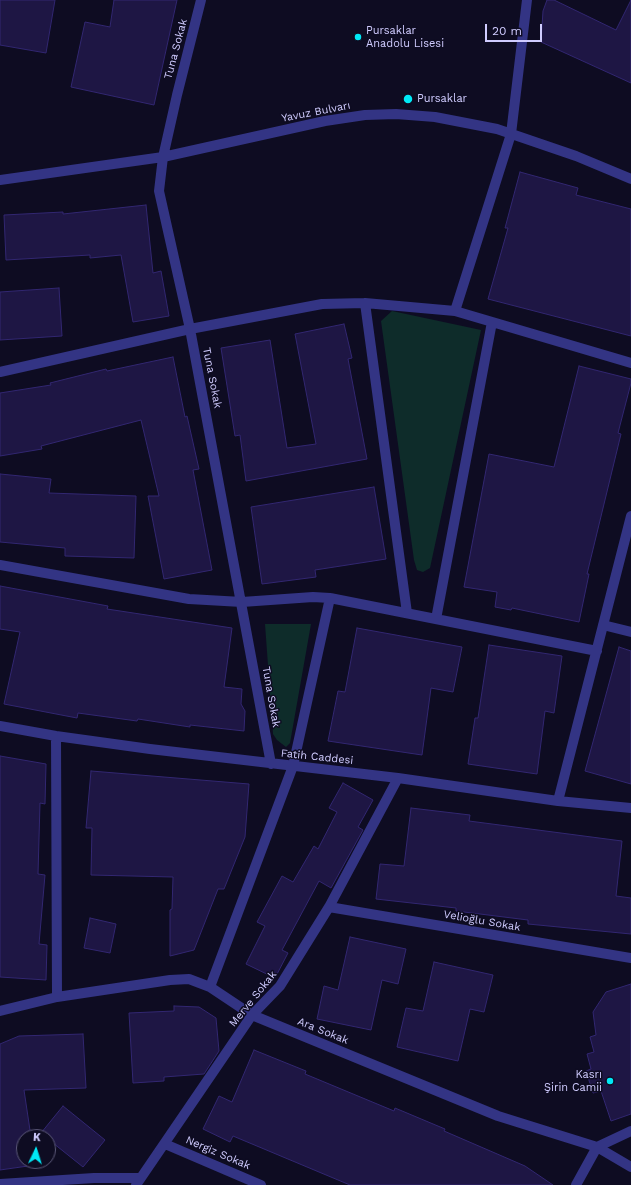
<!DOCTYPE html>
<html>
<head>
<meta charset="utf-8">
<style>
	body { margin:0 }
	#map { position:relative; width:631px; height:1185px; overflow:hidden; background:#0e0c22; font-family:"Work Sans",sans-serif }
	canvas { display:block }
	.north { position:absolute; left:16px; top:1129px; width:40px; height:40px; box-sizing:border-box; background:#0e0c22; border:1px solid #5c597a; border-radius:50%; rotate:4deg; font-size:11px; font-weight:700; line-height:16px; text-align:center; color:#d0ccff }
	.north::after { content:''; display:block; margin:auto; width:14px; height:18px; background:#00e9f7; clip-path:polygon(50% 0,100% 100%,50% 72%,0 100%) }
	.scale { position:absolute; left:485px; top:24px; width:57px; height:18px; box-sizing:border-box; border:2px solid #d0ccff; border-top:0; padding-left:5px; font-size:12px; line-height:14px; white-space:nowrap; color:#d0ccff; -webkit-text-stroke:3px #0e0c22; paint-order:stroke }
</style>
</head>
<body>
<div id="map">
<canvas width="631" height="1185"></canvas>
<div class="north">K</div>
<div class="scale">20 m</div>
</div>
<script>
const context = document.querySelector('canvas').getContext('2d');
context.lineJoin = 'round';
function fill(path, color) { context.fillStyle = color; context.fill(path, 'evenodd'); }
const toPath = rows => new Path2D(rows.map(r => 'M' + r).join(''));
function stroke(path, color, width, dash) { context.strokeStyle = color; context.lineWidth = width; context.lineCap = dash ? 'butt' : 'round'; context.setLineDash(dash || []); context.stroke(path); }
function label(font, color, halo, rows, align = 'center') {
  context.font = font + ' "Work Sans",sans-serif'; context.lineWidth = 3; context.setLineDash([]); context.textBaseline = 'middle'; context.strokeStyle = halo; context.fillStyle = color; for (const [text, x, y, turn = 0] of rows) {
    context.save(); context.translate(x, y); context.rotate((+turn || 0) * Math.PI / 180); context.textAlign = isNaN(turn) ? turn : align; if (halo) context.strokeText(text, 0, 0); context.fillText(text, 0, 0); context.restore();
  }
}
const green = toPath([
	[392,311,481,330,430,568,423,572,417,570,414,560,381,321],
	[265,624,311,624,290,743,286,747,277,740,273,734]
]);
const building = toPath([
	[0,0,55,0,46,53,0,45,0,0],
	[114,0,177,0,154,105,71,87,85,22,110,27,114,0],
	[547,0,554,0,616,30,631,0,631,83,541,42,543,11,547,0],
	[520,172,578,188,576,195,631,209,631,336,488,299,508,228,505,228,520,172],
	[146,205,153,273,161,271,169,316,133,322,121,255,90,258,90,255,6,260,4,215,63,212,63,214,146,205],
	[59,288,62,336,0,340,0,292,59,288],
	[344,324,352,358,348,359,367,459,246,481,240,435,235,436,221,348,270,340,287,448,316,444,295,334,344,324],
	[173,357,185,417,187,416,199,469,193,470,212,570,164,579,148,496,159,496,141,420,41,446,42,449,0,456,0,393,51,385,50,383,106,369,107,371,173,357],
	[579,366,631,379,631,383,618,433,621,434,587,574,589,574,579,622,512,608,511,610,495,607,497,592,464,587,489,454,554,467,579,366],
	[0,474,51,479,49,493,136,496,134,558,65,556,65,548,0,542,0,474],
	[374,487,386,559,315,570,316,577,262,584,251,507,374,487],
	[0,586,108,606,107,609,232,628,224,687,242,689,241,704,245,711,244,731,190,725,190,727,138,719,137,721,78,713,77,718,4,704,20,632,0,629,0,586],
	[357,628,462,647,453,692,431,688,422,755,328,741,338,691,345,692,357,628],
	[489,645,562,656,554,713,545,711,537,774,468,764,475,718,478,718,489,645],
	[619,647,631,651,631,784,585,771,619,647],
	[0,756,46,764,45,804,40,803,38,874,45,875,39,944,47,945,46,980,0,977,0,756],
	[91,771,249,784,245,837,224,889,218,889,194,950,170,956,170,910,172,909,173,877,91,875,92,828,86,828,91,771],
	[343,783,373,800,358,827,363,830,331,888,319,881,282,950,288,953,275,978,246,964,265,926,257,922,282,876,293,882,314,846,318,849,337,812,329,808,343,783],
	[411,808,470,815,469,821,622,841,616,896,631,898,631,934,528,924,528,920,456,911,456,908,376,899,380,864,404,866,411,808],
	[90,918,116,924,110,953,84,948,90,918],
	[350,937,406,949,398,984,382,980,371,1030,317,1019,324,986,338,990,350,937],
	[434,962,493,975,484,1012,470,1009,458,1061,397,1047,406,1008,423,1011,434,962],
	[631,984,631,1114,611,1121,601,1091,593,1093,586,1071,591,1069,587,1054,594,1052,590,1037,596,1035,593,1012,606,992,631,984],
	[174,1006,199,1007,216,1018,219,1051,204,1074,164,1077,164,1081,133,1083,129,1013,174,1011,174,1006],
	[83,1034,86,1088,24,1090,31,1137,24,1137,24,1161,35,1161,35,1165,0,1170,0,1044,19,1036,83,1034],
	[254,1050,306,1071,305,1074,394,1111,395,1108,445,1129,444,1131,525,1166,553,1185,350,1185,233,1136,230,1142,203,1129,219,1096,232,1102,254,1050],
	[63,1106,105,1140,83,1167,48,1139,48,1137,41,1133,63,1106]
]);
const minor = toPath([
	[201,0,177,95,163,157,159,191,190,329,271,764],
	[0,180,163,157,325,121,365,115,396,114,435,117,497,129,576,156,631,179],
	[365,303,407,613],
	[455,311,511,134,527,0],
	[0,372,190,329,322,304,365,303,455,311,631,363],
	[0,565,189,599,242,602,313,597,330,598,597,651],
	[436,619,492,322],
	[603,625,631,632],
	[0,726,56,736,150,749,398,778,558,801,631,808],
	[56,736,57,997],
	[558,801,631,516],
	[329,907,631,958],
	[210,987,293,766,330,598],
	[0,1011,57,997,170,980,189,979,210,987,252,1015,498,1116,597,1147,631,1167],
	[165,1144,261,1185],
	[0,1184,94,1178,140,1178],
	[136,1185,252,1015,280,986,329,907,398,778],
	[576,1185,597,1147,631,1131]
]);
const markers = [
	[358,37,4,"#00e9f7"],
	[408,99,5,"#00e9f7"],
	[610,1081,4,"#00e9f7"]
];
const poiNames = [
	["Pursaklar",366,31],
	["Anadolu Lisesi",366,44],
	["Pursaklar",417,99],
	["Kasrı",602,1075,"right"],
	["Şirin Camii",602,1088,"right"]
];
const streetNames = [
	["Tuna Sokak",176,49,-75],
	["Yavuz Bulvarı",316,112,-11],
	["Tuna Sokak",212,378,79],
	["Tuna Sokak",271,697,80],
	["Fatih Caddesi",317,757,6],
	["Velioğlu Sokak",482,921,10],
	["Merve Sokak",253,999,-51],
	["Ara Sokak",323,1031,22],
	["Nergiz Sokak",218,1153,23]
];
fill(green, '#0e2c2a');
fill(building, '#1e1644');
stroke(building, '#322771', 1);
stroke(minor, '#333484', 10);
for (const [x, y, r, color] of markers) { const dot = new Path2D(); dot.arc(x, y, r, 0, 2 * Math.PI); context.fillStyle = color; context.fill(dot); stroke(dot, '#0e0c22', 1.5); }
label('11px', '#d0ccff', '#0e0c22', poiNames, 'left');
label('11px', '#d0ccff', '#0e0c22', streetNames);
</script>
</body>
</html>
